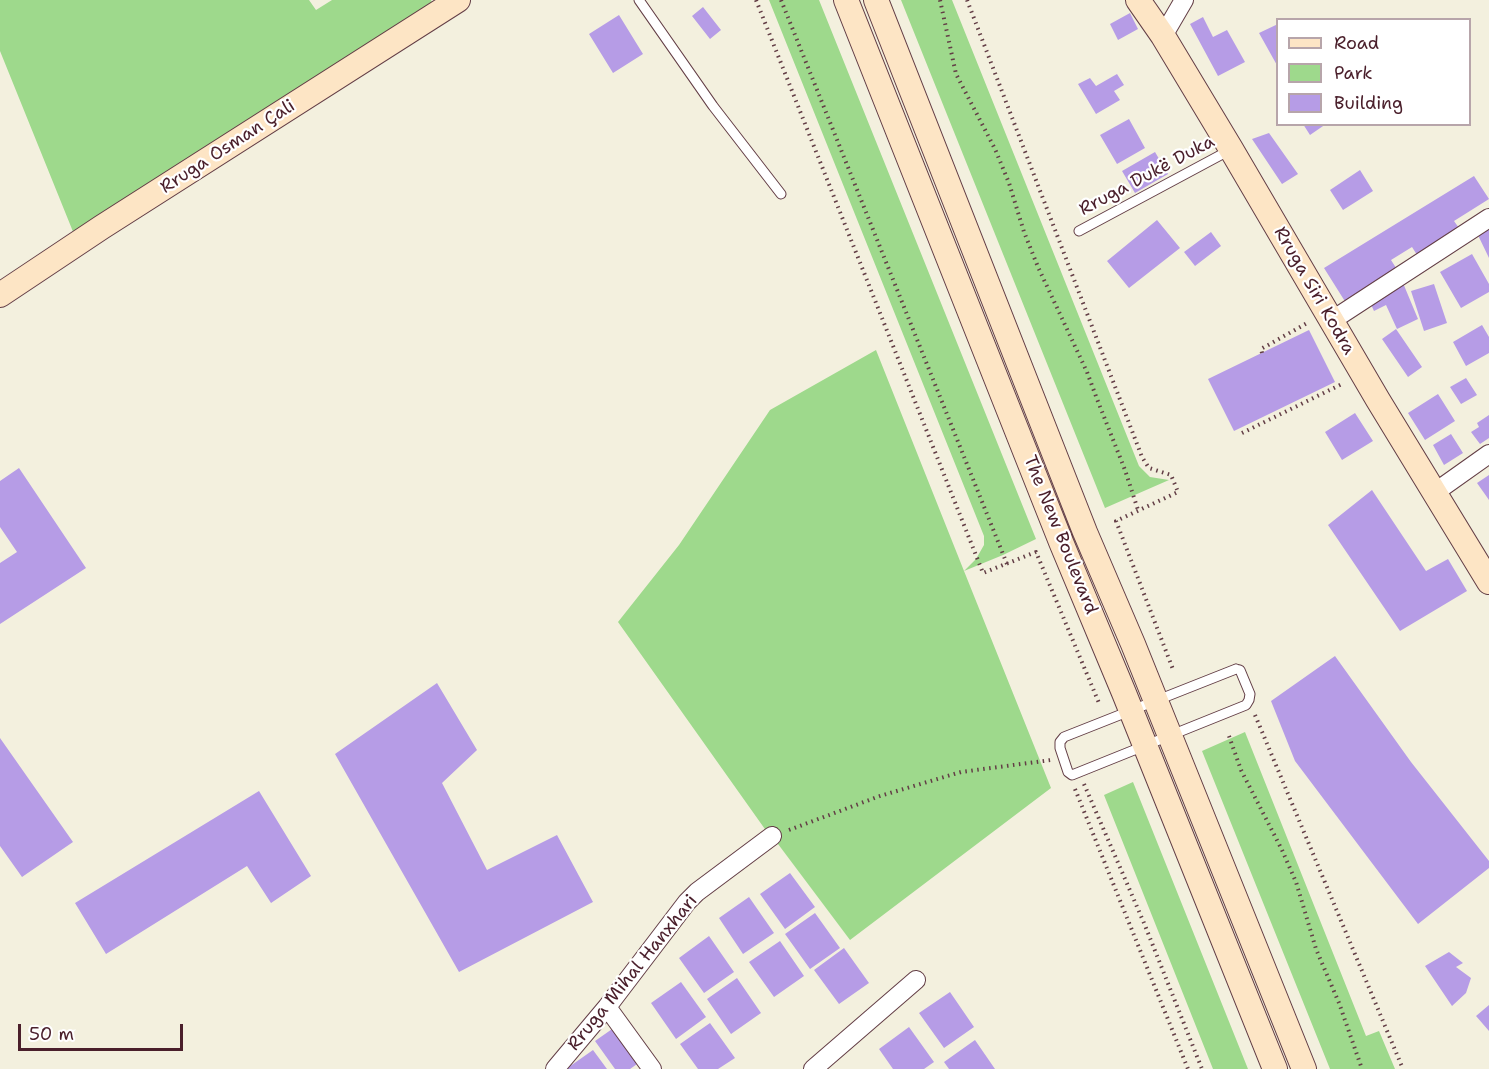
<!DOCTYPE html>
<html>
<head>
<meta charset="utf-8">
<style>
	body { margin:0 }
	#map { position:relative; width:1489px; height:1069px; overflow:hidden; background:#f3f0de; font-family:"Shantell Sans",sans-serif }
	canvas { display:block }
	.legend { position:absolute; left:1276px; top:18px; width:195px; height:108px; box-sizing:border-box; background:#fff; border:2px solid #b7a5aa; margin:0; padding:8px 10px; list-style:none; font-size:18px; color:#4a1f2b }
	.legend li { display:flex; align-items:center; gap:12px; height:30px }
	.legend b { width:30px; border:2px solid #b7a5aa }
	.scale { position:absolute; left:18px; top:1024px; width:165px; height:27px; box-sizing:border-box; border:3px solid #4a1f2b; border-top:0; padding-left:8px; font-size:18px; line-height:21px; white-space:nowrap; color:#4a1f2b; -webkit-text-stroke:4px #fff; paint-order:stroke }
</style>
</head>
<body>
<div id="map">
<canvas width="1489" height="1069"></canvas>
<ul class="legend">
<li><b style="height:8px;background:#fde5c5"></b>Road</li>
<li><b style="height:16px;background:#9ed98c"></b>Park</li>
<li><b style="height:16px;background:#b69ce6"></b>Building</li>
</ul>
<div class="scale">50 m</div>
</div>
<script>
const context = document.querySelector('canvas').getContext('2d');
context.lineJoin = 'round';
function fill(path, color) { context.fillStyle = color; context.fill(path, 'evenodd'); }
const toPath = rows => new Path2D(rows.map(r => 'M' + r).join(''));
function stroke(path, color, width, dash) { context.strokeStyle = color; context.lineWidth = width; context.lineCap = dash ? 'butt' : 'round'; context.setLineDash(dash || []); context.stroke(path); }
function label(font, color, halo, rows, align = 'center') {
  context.font = font + ' "Shantell Sans",sans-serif'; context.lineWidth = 4.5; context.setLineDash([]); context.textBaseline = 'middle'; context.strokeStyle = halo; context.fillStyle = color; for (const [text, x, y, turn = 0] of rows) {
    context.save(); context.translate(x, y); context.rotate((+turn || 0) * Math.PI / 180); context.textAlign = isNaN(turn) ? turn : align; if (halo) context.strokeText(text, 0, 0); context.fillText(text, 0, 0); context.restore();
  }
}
const green = toPath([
	[0,0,309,0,316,10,332,0,431,0,435,9,78,244,0,51],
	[769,0,819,0,1036,539,1003,555,964,571,1051,788,850,940,772,836,767,832,618,622,679,545,770,410,876,350,964,571,976,559,984,545,984,536],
	[901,0,952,0,1139,466,1150,477,1169,480,1105,508],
	[1245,732,1366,1036,1379,1031,1395,1069,1330,1069,1202,751],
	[1133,782,1248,1069,1213,1069,1104,795]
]);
const building = toPath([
	[703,7,721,30,710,39,692,16],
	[1130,13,1138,29,1118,40,1110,24],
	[619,15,643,54,613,73,589,34],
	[1203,17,1213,37,1227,30,1245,62,1218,76,1190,24],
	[1278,24,1278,67,1259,33],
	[1117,74,1124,85,1114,91,1120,100,1096,114,1078,84,1090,78,1096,86],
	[1129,119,1145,148,1117,164,1100,135],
	[1303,124,1326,124,1310,135],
	[1269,133,1298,174,1282,184,1252,139],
	[1155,152,1168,174,1135,193,1122,171],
	[1360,170,1373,191,1343,210,1330,190],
	[1474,176,1489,199,1454,221,1461,231,1419,258,1412,247,1391,260,1398,271,1346,303,1324,268],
	[1157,220,1180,248,1129,288,1107,261],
	[1489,225,1489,258,1476,231],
	[1211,232,1221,246,1195,266,1184,252],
	[1472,254,1489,284,1489,292,1461,308,1440,272],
	[1403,283,1418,319,1397,329,1386,305,1374,311,1368,298],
	[1434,284,1447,323,1424,331,1411,291],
	[1482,325,1489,337,1489,353,1466,366,1453,342],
	[1396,329,1422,367,1408,377,1382,339],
	[1309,330,1335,382,1234,431,1208,379],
	[1466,378,1477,395,1461,404,1450,387],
	[1438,394,1455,421,1425,440,1408,413],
	[1355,413,1373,441,1342,460,1325,432],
	[1489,415,1489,438,1480,444,1471,432,1479,427,1477,423],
	[1451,434,1463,453,1444,465,1433,445],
	[19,468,86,568,0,624,0,563,17,552,0,527,0,481],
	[1489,475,1489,500,1477,483],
	[1372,490,1426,571,1448,559,1467,591,1400,631,1328,525],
	[1335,656,1411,762,1489,861,1489,868,1418,924,1295,761,1271,701],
	[437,683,477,750,442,783,487,870,557,835,593,902,459,972,335,754],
	[0,738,73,842,22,877,0,846],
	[259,791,311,876,271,903,247,866,106,954,75,903],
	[790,873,815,907,785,929,760,894],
	[749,897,774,933,743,954,719,918],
	[815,913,840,948,810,969,785,934],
	[709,936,734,972,704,993,679,958],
	[780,941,804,976,774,997,749,962],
	[844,948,869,983,839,1004,814,970],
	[1449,952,1463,963,1456,967,1471,978,1466,993,1452,1006,1425,966],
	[737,978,761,1013,731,1034,707,999],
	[681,982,706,1017,676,1039,651,1003],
	[950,992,974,1027,944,1048,919,1013],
	[1489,1005,1489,1031,1476,1016],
	[625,1020,650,1055,630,1069,615,1069,595,1041],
	[710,1023,735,1058,718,1069,698,1069,680,1044],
	[909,1027,934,1062,924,1069,893,1069,879,1049],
	[975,1040,995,1069,949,1069,944,1062],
	[593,1050,607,1069,566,1069]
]);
const path = toPath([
	[756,0,983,573,1036,552,1099,703],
	[781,0,1007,564],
	[940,0,956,74,995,149,1009,183,1024,232,1038,267,1087,372,1097,399,1125,470,1138,510],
	[967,0,1142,457,1149,468,1171,475,1178,492,1116,521,1174,672],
	[1262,353,1261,349,1309,322],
	[1242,433,1344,383],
	[1255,715,1403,1069],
	[1229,736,1241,770,1282,850,1296,882,1316,949,1339,1003,1362,1069],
	[1084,784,1144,923,1202,1069],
	[1075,789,1188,1069],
	[789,830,880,796,961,772,1051,760]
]);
const lane = toPath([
	[639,0,713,106,781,194],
	[1079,231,1230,150],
	[1236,669,1240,670,1250,694,1249,700,1246,705,1072,775,1068,772,1060,748,1060,742,1064,737,1236,669]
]);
const street = toPath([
	[1163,36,1184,0],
	[1331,321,1489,218],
	[1434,493,1489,454],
	[607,1007,652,1069],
	[555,1069,607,1007,687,902,697,892,772,836],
	[813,1069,916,980]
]);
const secondary = toPath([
	[846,0,1061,542,1124,693,1275,1069],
	[876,0,1085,532,1133,644,1304,1069],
	[1138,0,1163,36,1231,149,1378,400,1489,582],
	[0,295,102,227,458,0]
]);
const streetNames = [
	["Rruga Osman Çali",228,147,-33],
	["Rruga Dukë Duka",1147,176,-28],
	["Rruga Siri Kodra",1314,291,60],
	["The New Boulevard",1060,535,68],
	["Rruga Mihal Hanxhari",633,973,-51]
];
fill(green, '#9ed98c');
fill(building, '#b69ce6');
stroke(lane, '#633e46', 11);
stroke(street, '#633e46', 20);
stroke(secondary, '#633e46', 26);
stroke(path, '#633e46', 4, [1.5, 4.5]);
stroke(lane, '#fff', 9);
stroke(street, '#fff', 18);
stroke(secondary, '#fde5c5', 24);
label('18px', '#4a1f2b', '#fff', streetNames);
</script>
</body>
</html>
